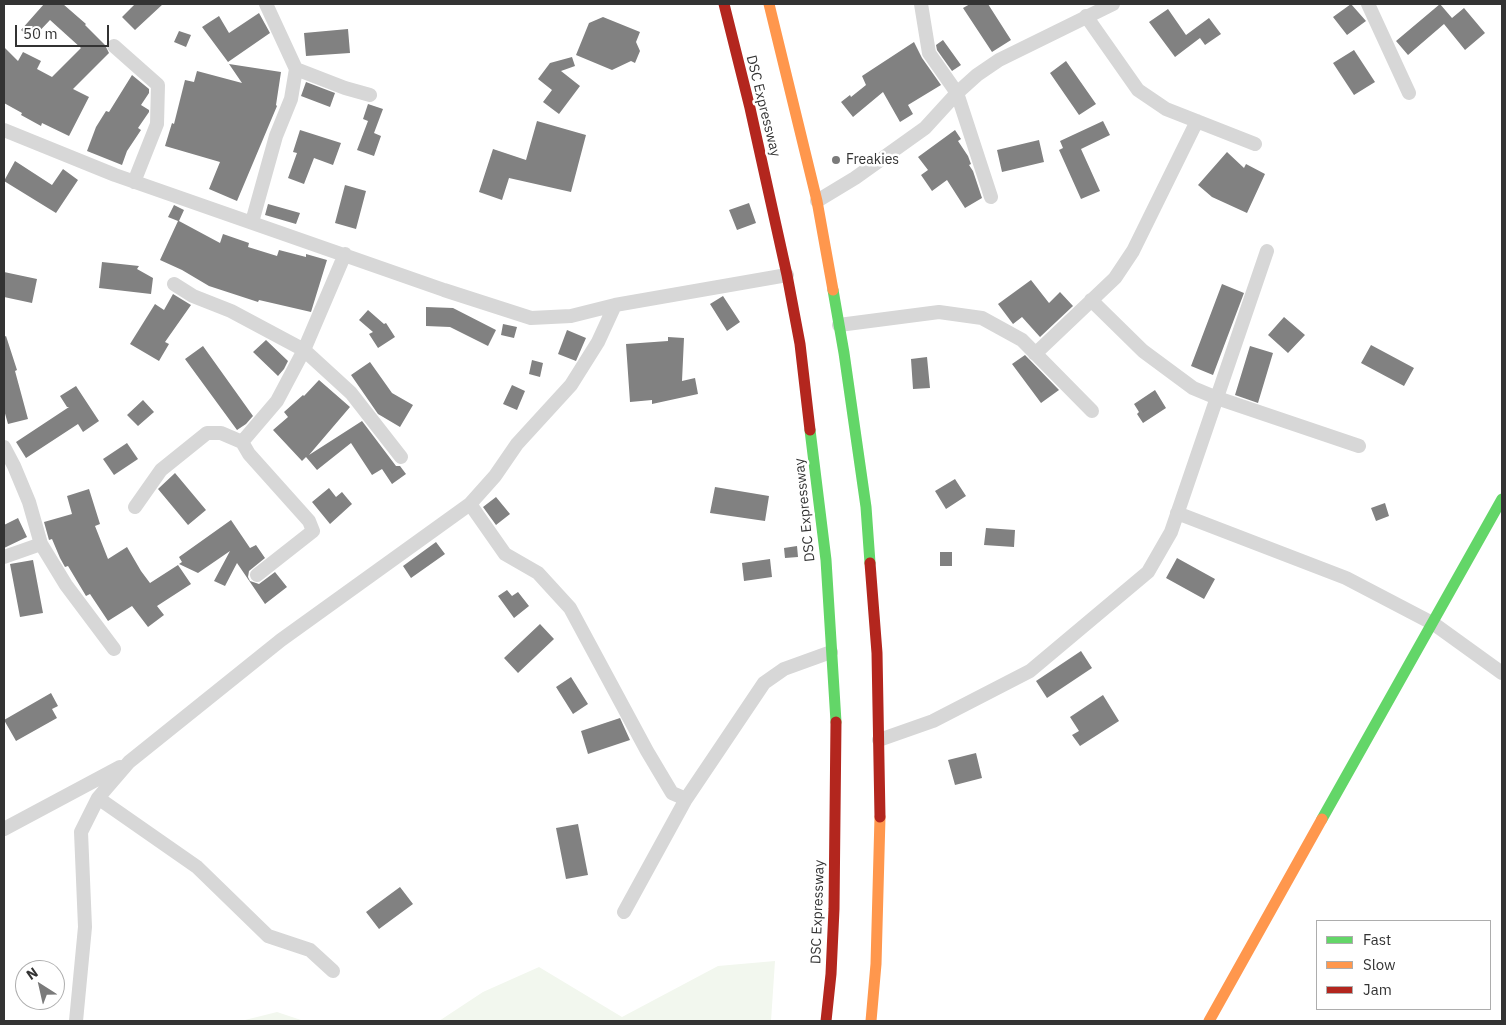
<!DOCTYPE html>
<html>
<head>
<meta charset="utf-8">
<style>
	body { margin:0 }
	#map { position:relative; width:1506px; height:1025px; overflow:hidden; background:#fff; font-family:"IBM Plex Sans",sans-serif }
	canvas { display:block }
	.frame { position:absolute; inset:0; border:5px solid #333; pointer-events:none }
	.legend { position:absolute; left:1316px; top:920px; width:175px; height:90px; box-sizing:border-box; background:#fff; border:1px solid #adadad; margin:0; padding:6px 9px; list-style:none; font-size:15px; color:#333 }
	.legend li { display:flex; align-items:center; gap:10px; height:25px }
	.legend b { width:25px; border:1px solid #adadad }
	.north { position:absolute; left:15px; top:960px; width:50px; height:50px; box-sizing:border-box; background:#fff; border:1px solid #adadad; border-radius:50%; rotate:325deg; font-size:14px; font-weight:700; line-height:20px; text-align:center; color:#333 }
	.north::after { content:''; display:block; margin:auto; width:18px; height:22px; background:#7a7a7a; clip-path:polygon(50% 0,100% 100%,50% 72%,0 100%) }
	.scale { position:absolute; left:15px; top:25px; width:94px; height:22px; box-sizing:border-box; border:2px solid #333; border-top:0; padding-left:6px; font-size:15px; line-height:18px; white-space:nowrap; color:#333; -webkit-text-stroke:4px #fff; paint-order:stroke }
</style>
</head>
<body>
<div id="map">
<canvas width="1506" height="1025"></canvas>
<div class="frame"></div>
<ul class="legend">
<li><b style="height:6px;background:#63d668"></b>Fast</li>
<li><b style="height:6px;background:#ff974d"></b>Slow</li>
<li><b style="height:6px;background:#b3261e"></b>Jam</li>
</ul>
<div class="north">N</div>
<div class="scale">50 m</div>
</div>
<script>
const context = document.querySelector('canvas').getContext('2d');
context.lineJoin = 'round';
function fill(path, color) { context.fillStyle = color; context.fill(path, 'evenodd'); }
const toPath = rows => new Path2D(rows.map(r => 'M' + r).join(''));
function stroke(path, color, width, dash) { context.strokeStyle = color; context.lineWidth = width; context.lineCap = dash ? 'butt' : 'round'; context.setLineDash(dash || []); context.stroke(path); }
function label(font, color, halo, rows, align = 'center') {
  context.font = font + ' "IBM Plex Sans",sans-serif'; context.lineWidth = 5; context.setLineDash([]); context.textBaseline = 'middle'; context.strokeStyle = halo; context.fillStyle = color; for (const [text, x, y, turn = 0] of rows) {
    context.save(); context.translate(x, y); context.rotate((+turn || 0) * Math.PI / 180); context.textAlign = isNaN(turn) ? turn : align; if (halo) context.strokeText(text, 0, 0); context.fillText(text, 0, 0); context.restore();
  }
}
const green = toPath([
	[775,961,771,1021,439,1021,483,992,539,967,622,1017,718,966],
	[277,1012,304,1021,241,1021]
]);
const building = toPath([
	[44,4,63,4,86,24,85,25,105,45,109,53,73,89,89,97,69,136,42,123,41,126,21,115,22,113,4,103,4,47,18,61,23,52,41,61,37,69,52,77,81,48,50,20,32,39,21,30],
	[135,4,163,4,135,30,122,17],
	[970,4,988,4,1011,40,992,52,963,8],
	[1351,4,1366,21,1347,35,1333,17],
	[1440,4,1452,18,1464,8,1485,33,1465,50,1444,24,1408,55,1396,41],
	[1168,9,1186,35,1209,18,1221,34,1205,45,1200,38,1175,57,1149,22],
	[259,13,270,33,228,62,202,27,219,16,229,33],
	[603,17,640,32,636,42,640,51,635,63,631,61,612,70,576,55,589,23],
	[348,29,350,53,306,56,304,33],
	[179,31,191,35,186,47,174,42],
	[943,40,961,65,952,71,937,50,936,45],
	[914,42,922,58,941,85,908,105,913,114,900,122,883,92,853,117,841,102,850,95,851,97,866,85,862,76],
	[1354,50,1375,82,1354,95,1333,63],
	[572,57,575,66,561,71,580,86,559,114,543,102,552,90,538,79,550,63],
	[1066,61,1096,104,1079,115,1050,73],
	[229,64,281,72,276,105,277,106,237,201,209,189,220,162,165,146,172,123,174,124,185,80,194,82,197,71,242,83],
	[132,75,149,89,149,93,141,105,149,110,149,112,138,128,141,130,127,151,122,165,87,151,96,127,106,111,109,112],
	[306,82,335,93,330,107,301,96],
	[368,104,383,109,374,133,381,136,374,156,357,150,368,121,363,119],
	[537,121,586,135,571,192,509,178,502,200,479,192,493,149,526,160],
	[1103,121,1110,135,1081,149,1100,191,1081,199,1059,150,1063,148,1060,141],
	[300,130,341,143,333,165,314,158,304,184,288,178,297,153,293,152],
	[955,130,961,139,958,141,968,156,971,164,969,165,973,171,982,198,965,208,947,180,932,191,921,175,928,170,918,157],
	[1039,140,1044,162,1002,172,997,150],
	[1227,152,1244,168,1246,164,1265,174,1247,213,1212,197,1198,185],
	[15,161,52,185,63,169,78,180,56,213,4,181],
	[345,185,366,191,356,229,335,223],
	[749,203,756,223,737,230,729,210],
	[268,204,300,213,296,224,265,215],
	[174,205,184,210,179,221,220,243,223,234,249,243,248,247,277,256,279,250,306,257,306,254,327,260,311,312,259,300,258,302,209,286,182,270,160,260,178,221,168,217],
	[102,262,139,266,137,269,153,278,151,294,99,288],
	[4,272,37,279,32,303,4,297],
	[1031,280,1049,303,1060,292,1073,306,1040,337,1022,317,1013,324,998,304],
	[1222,284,1244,293,1213,375,1191,366],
	[173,294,191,305,165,342,169,344,159,361,130,344,155,304,164,310],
	[723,296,740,322,727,331,710,304],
	[426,307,453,308,496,330,488,346,450,327,426,326],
	[368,310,384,324,386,323,395,337,378,348,369,334,373,332,359,320],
	[1284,317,1305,335,1288,353,1268,335],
	[503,324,517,327,514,338,501,335],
	[567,330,586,338,576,361,558,354],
	[6,336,17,370,15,371,28,419,8,424,4,410,4,337],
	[668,337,684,338,682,381,695,378,698,394,652,404,652,400,630,402,626,344,668,341],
	[266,340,288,361,284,369,278,376,253,352],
	[1371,345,1414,368,1404,386,1361,363],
	[203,346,253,416,246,424,237,430,185,359],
	[1250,346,1273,353,1258,403,1235,395],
	[1025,355,1059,390,1041,403,1012,364],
	[927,357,930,388,913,389,911,359],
	[532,360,543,363,540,377,529,374],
	[370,362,392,393,413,405,400,427,378,414,351,375],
	[319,380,350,407,309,455,362,421,396,466,400,466,406,474,392,484,382,469,372,475,351,443,317,470,306,457,302,461,273,430,288,417,284,412,303,395,304,396],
	[512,385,525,391,517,410,503,404],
	[76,386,99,421,83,432,78,424,26,458,16,442,69,407,67,407,60,396],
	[1155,390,1166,408,1143,423,1137,414,1139,412,1134,404],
	[143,400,154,412,138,426,127,415],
	[127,443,138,459,114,475,103,459],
	[175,473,206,510,188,525,158,489],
	[955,479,966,496,946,509,935,491],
	[715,487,769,496,765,521,710,513],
	[329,488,336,497,342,492,352,504,330,524,312,502],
	[89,489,100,524,95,526,108,559,127,547,141,571,150,583,178,565,191,584,157,606,164,615,148,627,132,606,108,621,90,594,86,596,68,566,65,567,60,558,52,539,49,540,44,522,72,514,67,496],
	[496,497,510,514,496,525,483,507],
	[1385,503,1389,516,1376,521,1371,508],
	[18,518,27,537,4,548,4,525],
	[231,520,250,548,256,545,265,558,249,571,248,577,250,581,259,584,275,572,287,587,265,604,237,563,225,586,214,581,230,551,198,573,179,564,182,562,179,557],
	[986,528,1015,530,1014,547,984,545],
	[436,542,445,554,411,578,403,566],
	[797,546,798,557,785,558,784,548],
	[940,552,952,552,952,566,940,566],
	[1177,558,1215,579,1204,599,1166,578],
	[770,559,772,577,744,581,742,563],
	[33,560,43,613,20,617,10,564],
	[507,590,512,596,518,592,529,606,514,618,498,596],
	[540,624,554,639,518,673,504,658],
	[1081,651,1092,668,1047,698,1036,681],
	[571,677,588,704,573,714,556,687],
	[51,693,58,706,52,709,57,718,16,741,4,720],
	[1103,695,1119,721,1080,746,1072,735,1079,731,1070,717],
	[620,718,630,740,588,754,581,731],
	[976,753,982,778,955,785,948,760],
	[578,824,588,875,566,879,556,828],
	[400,887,413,904,379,929,366,912]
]);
const street = toPath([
	[921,4,929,53,957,93,991,197],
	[1368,4,1409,93],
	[1086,16,1138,90,1166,109,1255,144],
	[114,46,158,85,157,124,134,182],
	[296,69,345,88,370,95],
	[4,130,115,175,444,290,531,318,571,316,615,305,787,275],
	[817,201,855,178,925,128,957,93,977,75,999,60,1113,4],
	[252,222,276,136,291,99,296,69,266,4],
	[174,284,193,296,231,311,304,350,351,393,401,457],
	[1091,300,1143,351,1193,388,1217,398,1359,446],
	[839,325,939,312,982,318,1022,340,1092,411],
	[1035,354,1115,278,1133,251,1197,121],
	[242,442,277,401,304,350,345,254],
	[4,447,14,466,29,502,41,544,66,585,114,649],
	[470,504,505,554,538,573,570,608,647,751,672,793,686,799],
	[135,507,161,470,207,433,221,433,242,442,249,454,309,521,313,531,257,575],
	[1177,513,1346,578,1434,624,1502,673],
	[4,557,41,544],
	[879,740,933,721,1030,671,1148,572,1171,532,1267,251],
	[98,798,197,867,268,936,310,950,333,971],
	[4,829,120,767],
	[624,912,686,799,764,683,784,669,831,652],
	[76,1021,85,927,81,832,98,798,129,762,281,640,470,504,495,476,517,444,571,385,598,342,615,305]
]);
const fast = toPath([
	[833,290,844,353,866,507,870,563],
	[810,430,826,560,836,722],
	[1322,819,1502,499]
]);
const slow = toPath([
	[769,4,817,201,833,290],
	[871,1021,876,964,880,817],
	[1209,1021,1322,819]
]);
const jam = toPath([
	[724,4,750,108,787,275,800,344,810,430],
	[870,563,877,653,880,817],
	[826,1021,831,974,834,909,836,722]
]);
const markers = [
	[836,160,5,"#7a7a7a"]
];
const streetNames = [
	["DSC Expressway",763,106,76],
	["DSC Expressway",805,510,-96],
	["DSC Expressway",818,912,-88]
];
const poiNames = [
	["Freakies",846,160]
];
fill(green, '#f2f7ee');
fill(building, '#818181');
stroke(street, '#d7d7d7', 14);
stroke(fast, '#63d668', 11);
stroke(slow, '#ff974d', 11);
stroke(jam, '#b3261e', 11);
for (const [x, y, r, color] of markers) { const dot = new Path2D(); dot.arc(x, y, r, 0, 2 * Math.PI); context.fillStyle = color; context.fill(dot); stroke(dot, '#fff', 2); }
label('14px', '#333', '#fff', streetNames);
label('14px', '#333', '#fff', poiNames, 'left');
</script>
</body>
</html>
